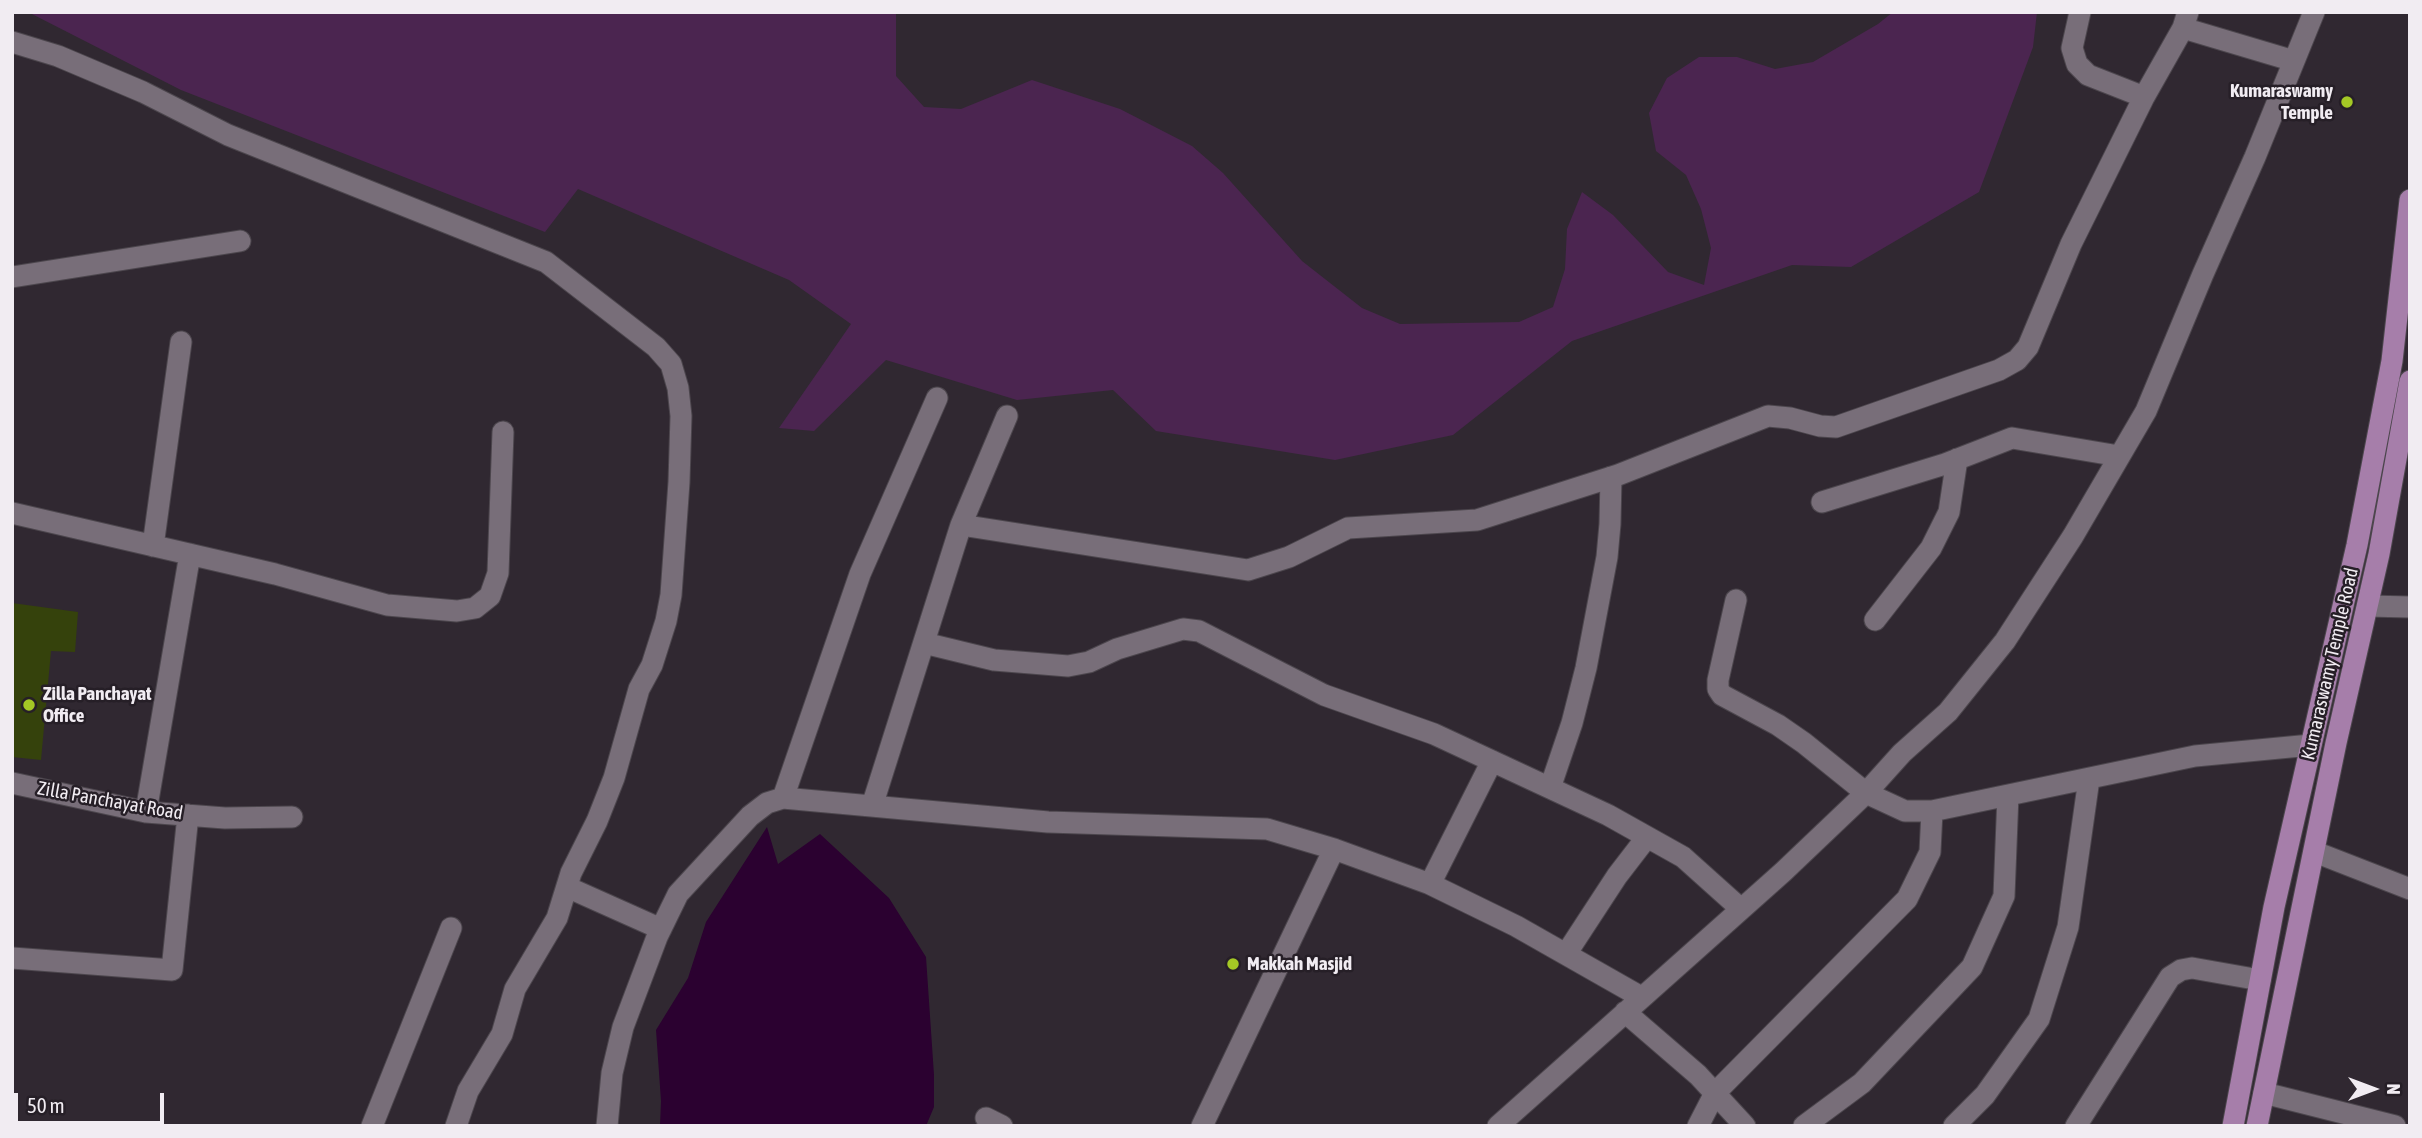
<!DOCTYPE html>
<html>
<head>
<meta charset="utf-8">
<style>
	body { margin:0 }
	#map { position:relative; width:2422px; height:1138px; overflow:hidden; background:#302831; font-family:"Asap Condensed",sans-serif }
	canvas { display:block }
	.frame { position:absolute; inset:0; border:14px solid #f1ecf2; pointer-events:none }
	.north { position:absolute; left:2338px; top:1054px; width:70px; height:70px; -webkit-text-stroke:5px #261f27; paint-order:stroke; rotate:90deg; font-size:19px; font-weight:700; line-height:28px; text-align:center; color:#f1ecf2 }
	.north::after { content:''; display:block; margin:auto; width:24px; height:32px; background:#f1ecf2; clip-path:polygon(50% 0,100% 100%,50% 72%,0 100%) }
	.scale { position:absolute; left:14px; top:1093px; width:150px; height:32px; box-sizing:border-box; border:4px solid #f1ecf2; border-top:0; padding-left:9px; font-size:21px; line-height:24px; white-space:nowrap; color:#f1ecf2; -webkit-text-stroke:5px #261f27; paint-order:stroke }
</style>
</head>
<body>
<div id="map">
<canvas width="2422" height="1138"></canvas>
<div class="frame"></div>
<div class="north">N</div>
<div class="scale">50 m</div>
</div>
<script>
const context = document.querySelector('canvas').getContext('2d');
context.lineJoin = 'round';
function fill(path, color) { context.fillStyle = color; context.fill(path, 'evenodd'); }
const toPath = rows => new Path2D(rows.map(r => 'M' + r).join(''));
function stroke(path, color, width, dash) { context.strokeStyle = color; context.lineWidth = width; context.lineCap = dash ? 'butt' : 'round'; context.setLineDash(dash || []); context.stroke(path); }
function label(font, color, halo, rows, align = 'center') {
  context.font = font + ' "Asap Condensed",sans-serif'; context.lineWidth = 5; context.setLineDash([]); context.textBaseline = 'middle'; context.strokeStyle = halo; context.fillStyle = color; for (const [text, x, y, turn = 0] of rows) {
    context.save(); context.translate(x, y); context.rotate((+turn || 0) * Math.PI / 180); context.textAlign = isNaN(turn) ? turn : align; if (halo) context.strokeText(text, 0, 0); context.fillText(text, 0, 0); context.restore();
  }
}
const green = toPath([
	[28,12,896,12,896,76,924,107,961,109,1032,80,1120,109,1192,146,1223,173,1302,261,1362,308,1400,324,1519,322,1553,307,1565,269,1567,229,1582,192,1613,215,1668,272,1704,285,1711,248,1701,209,1686,175,1656,151,1649,113,1667,78,1699,57,1737,57,1775,69,1813,62,1878,24,1893,12,2037,12,2033,47,1979,192,1851,267,1792,265,1572,341,1453,435,1335,460,1156,431,1113,390,1017,400,886,360,814,431,779,428,851,324,789,280,578,189,545,232,181,90]
]);
const water = toPath([
	[767,827,778,864,820,834,889,898,926,957,934,1075,934,1107,926,1126,660,1126,661,1101,656,1030,688,978,706,922]
]);
const building = toPath([
	[12,603,78,612,75,652,51,651,41,760,12,757]
]);
const minor = toPath([
	[2080,12,2072,48,2077,64,2088,75,2144,97],
	[2188,12,2183,28,2294,61],
	[12,42,58,56,143,92,228,135,546,262,656,347,671,364,678,388,681,416,679,482,671,595,666,621,652,665,639,689,614,778,597,821,571,873,557,918,515,989,502,1034,468,1091,456,1126],
	[12,277,240,241],
	[1822,502,1945,464,2012,438,2119,456],
	[12,513,275,574,387,605,457,611,475,608,490,596,498,573,503,432],
	[961,525,1007,416],
	[153,546,181,342],
	[1736,600,1718,680,1718,689,1722,695,1778,725,1804,743,1866,793,1905,811,1932,811,2195,756,2311,745],
	[2368,606,2410,607],
	[1875,620,1931,548,1949,512,1957,459],
	[924,643,994,660,1068,666,1089,662,1117,649,1183,629,1199,631,1324,695,1434,734,1608,815,1683,857,1741,909],
	[12,783,146,812,225,818,292,817],
	[1550,788,1572,723,1586,668,1607,557,1610,524,1611,477],
	[783,798,860,574,937,398],
	[872,806,961,525,1248,570,1289,557,1348,528,1477,520,1618,475,1768,416,1790,418,1820,426,1836,427,1999,370,2017,360,2028,347,2071,244,2144,97,2183,28],
	[146,812,190,554],
	[2315,852,2410,889],
	[1430,884,1492,761],
	[567,887,661,929],
	[1566,954,1617,876,1647,837],
	[12,958,172,970,188,815],
	[1625,1012,1698,1075,1745,1126],
	[2264,1093,2395,1126],
	[986,1118,1002,1126],
	[372,1126,451,928],
	[607,1126,612,1073,623,1027,657,937,678,894,750,816,767,803,783,798,1048,822,1267,829,1334,849,1430,884,1516,926,1641,997],
	[1202,1126,1334,849],
	[1498,1126,1783,872,1866,793,1902,753,1948,712,2005,641,2073,536,2146,411,2203,274,2255,157,2314,12],
	[1698,1126,1715,1093,1907,899,1930,852,1932,811],
	[1804,1126,1862,1083,1972,967,2004,896,2008,795],
	[1954,1126,1985,1095,2039,1019,2068,927,2089,779],
	[2076,1126,2170,977,2181,970,2192,968,2260,980]
]);
const major = toPath([
	[2233,1126,2274,907,2357,545,2392,361,2410,200],
	[2257,1126,2336,743,2379,554,2410,381]
]);
const markers = [
	[2347,102,7,"#a4c825"],
	[29,705,7,"#a4c825"],
	[1233,964,7,"#a4c825"]
];
const poiNames = [
	["Kumaraswamy",2333,91,"right"],
	["Temple",2333,113,"right"],
	["Zilla Panchayat",43,694],
	["Office",43,716],
	["Makkah Masjid",1247,964]
];
const streetNames = [
	["Kumaraswamy Temple Road",2330,664,-77],
	["Zilla Panchayat Road",110,801,10]
];
fill(green, '#4b2550');
fill(water, '#2b0130');
fill(building, '#35420c');
stroke(minor, '#4c464d', 23);
stroke(major, '#4c464d', 23);
stroke(minor, '#786e79', 21);
stroke(major, '#a67eaa', 21);
for (const [x, y, r, color] of markers) { const dot = new Path2D(); dot.arc(x, y, r, 0, 2 * Math.PI); context.fillStyle = color; context.fill(dot); stroke(dot, '#261f27', 2.5); }
label('bold 19px', '#f1ecf2', '#261f27', poiNames, 'left');
label('19px', '#f1ecf2', '#261f27', streetNames);
</script>
</body>
</html>
